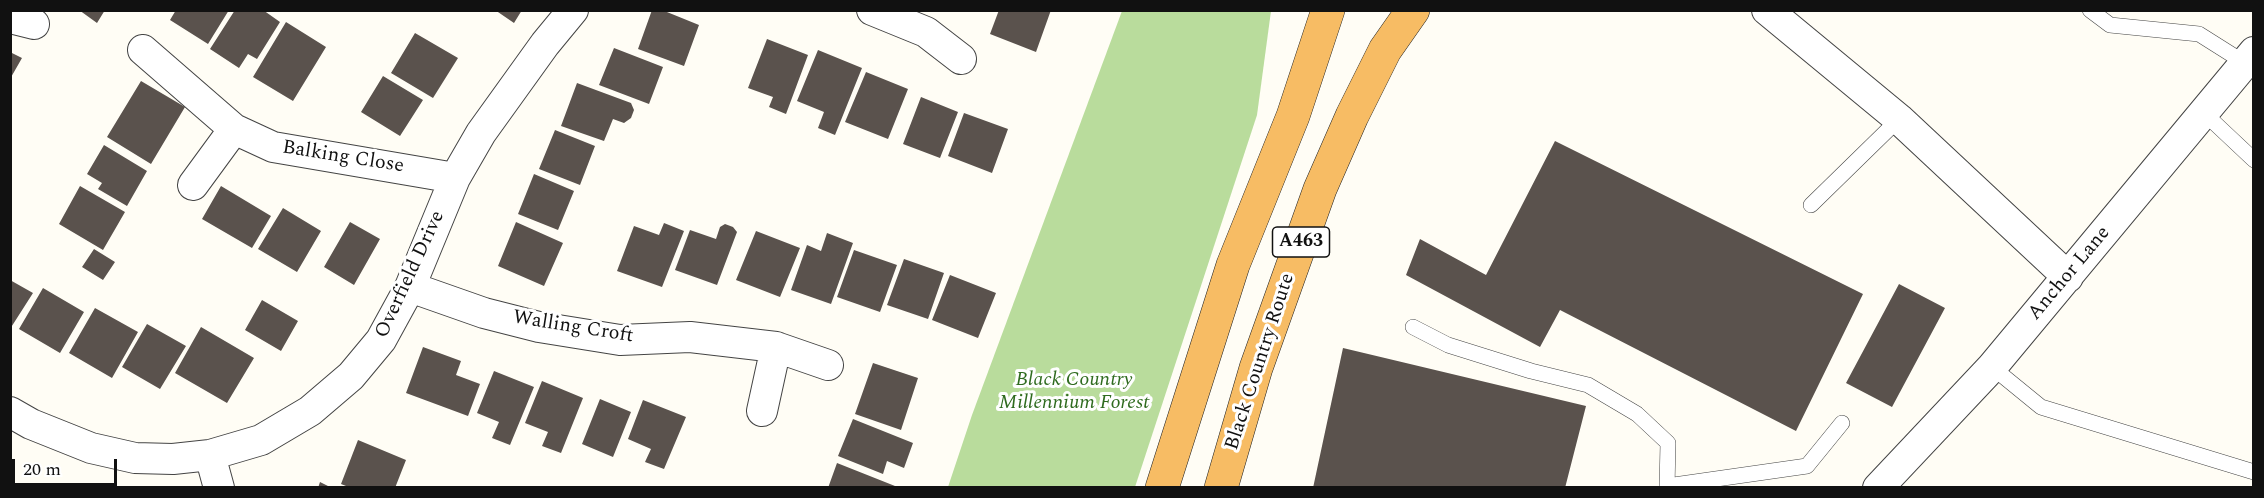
<!DOCTYPE html>
<html>
<head>
<meta charset="utf-8">
<style>
	body { margin:0 }
	#map { position:relative; width:2264px; height:498px; overflow:hidden; background:#fffdf5; font-family:Spectral,serif }
	canvas { display:block }
	.frame { position:absolute; inset:0; border:12px solid #111; pointer-events:none }
	.scale { position:absolute; left:12px; top:459px; width:105px; height:27px; box-sizing:border-box; border:3px solid #111; border-top:0; padding-left:8px; font-size:18px; line-height:21px; white-space:nowrap; color:#111; -webkit-text-stroke:4px #fff; paint-order:stroke }
</style>
</head>
<body>
<div id="map">
<canvas width="2264" height="498"></canvas>
<div class="frame"></div>
<div class="scale">20 m</div>
</div>
<script>
const context = document.querySelector('canvas').getContext('2d');
context.lineJoin = 'round';
function fill(path, color) { context.fillStyle = color; context.fill(path, 'evenodd'); }
const toPath = rows => new Path2D(rows.map(r => 'M' + r).join(''));
function stroke(path, color, width, dash) { context.strokeStyle = color; context.lineWidth = width; context.lineCap = dash ? 'butt' : 'round'; context.setLineDash(dash || []); context.stroke(path); }
function label(font, color, halo, rows, align = 'center') {
  context.font = font + ' Spectral,serif'; context.lineWidth = 6; context.setLineDash([]); context.textBaseline = 'middle'; context.strokeStyle = halo; context.fillStyle = color; for (const [text, x, y, turn = 0] of rows) {
    context.save(); context.translate(x, y); context.rotate((+turn || 0) * Math.PI / 180); context.textAlign = isNaN(turn) ? turn : align; if (halo) context.strokeText(text, 0, 0); context.fillText(text, 0, 0); context.restore();
  }
}
const forest = toPath([
	[1122,11,1271,11,1257,115,1135,487,948,487,972,415]
]);
const building = toPath([
	[79,10,105,10,97,23],
	[176,10,229,10,208,44,170,20],
	[235,10,263,10,280,22,257,59,248,54,239,68,210,49],
	[495,10,522,10,514,23],
	[652,10,662,10,699,25,684,66,638,49],
	[999,10,1051,10,1036,52,990,34],
	[286,22,326,47,293,101,253,77],
	[415,33,458,58,433,98,391,73],
	[767,39,808,55,786,114,769,107,773,97,748,88],
	[614,48,663,67,649,104,599,85],
	[818,50,862,68,835,135,818,128,824,112,797,101],
	[10,52,22,58,10,79],
	[866,72,908,89,888,139,845,122],
	[383,76,423,100,400,136,361,112],
	[141,81,185,107,151,164,107,137],
	[577,83,631,103,634,110,631,118,624,123,613,119,604,141,561,126],
	[921,97,958,112,940,158,903,144],
	[964,113,1008,129,992,173,948,156],
	[555,130,595,146,580,185,539,169],
	[1555,141,1863,294,1796,431,1560,310,1540,347,1406,275,1420,239,1486,275],
	[104,145,147,171,127,206,98,189,102,183,87,174],
	[534,174,574,191,558,230,518,214],
	[80,186,125,212,103,250,59,224],
	[221,186,271,216,252,248,202,219],
	[283,208,321,231,297,272,258,249],
	[350,222,380,239,354,285,324,267],
	[516,222,563,243,544,286,498,266],
	[664,223,684,231,662,287,617,271,634,226,659,235],
	[725,224,733,227,737,232,717,285,675,270,690,230,716,239,720,227],
	[756,231,800,248,780,297,736,280],
	[827,233,853,243,831,304,791,290,807,245,821,251],
	[94,249,115,262,103,280,82,267],
	[854,250,897,265,880,312,837,297],
	[904,259,944,273,928,319,887,305],
	[950,275,996,293,978,338,932,320],
	[10,280,33,293,10,329],
	[1899,284,1945,308,1892,407,1846,383],
	[43,288,84,312,60,353,19,329],
	[262,300,298,321,281,351,245,330],
	[95,308,138,332,112,378,69,353],
	[147,324,186,346,160,389,122,367],
	[201,327,254,358,227,403,175,373],
	[423,347,461,361,456,375,480,384,468,416,406,393],
	[1343,348,1586,406,1565,488,1313,488],
	[873,363,918,378,901,430,855,414],
	[494,371,534,387,510,445,492,438,499,422,477,413],
	[542,381,583,398,561,453,542,446,548,432,525,423],
	[600,399,631,412,613,457,582,444],
	[643,400,686,417,664,469,645,462,651,449,628,439],
	[853,419,913,443,904,468,887,461,883,474,838,456],
	[358,440,406,460,395,488,351,488,341,484],
	[837,463,895,486,894,488,828,488],
	[320,482,332,488,318,488]
]);
const service = toPath([
	[2090,10,2110,25,2199,34,2245,63],
	[2204,113,2254,160],
	[1811,205,1899,119],
	[1413,327,1448,345,1531,371,1588,385,1637,414,1668,443,1667,488],
	[1992,367,2041,407,2254,472],
	[1667,486,1807,466,1842,423]
]);
const minor = toPath([
	[872,10,926,32,961,59],
	[1767,10,1899,119,2068,277],
	[10,18,34,24],
	[143,50,234,129,273,147,455,178],
	[193,185,234,129],
	[410,287,484,313,539,327,620,340,690,337,776,347,762,411],
	[776,347,828,365],
	[10,412,31,424,91,448,135,458,173,459,210,455,261,440,310,411,351,376,381,340,410,287,455,178,481,133,545,44,573,10],
	[210,455,219,488],
	[1878,488,1992,367,2254,52]
]);
const trunk = toPath([
	[1162,488,1233,265,1293,116,1328,10],
	[1221,488,1256,368,1320,189,1352,116,1385,50,1413,10]
]);
const shields = [
	[1301,242,57]
];
const shieldNames = [
	["A463",1301,242]
];
const streetNames = [
	["Balking Close",343,158,9],
	["Anchor Lane",2070,274,-50],
	["Overfield Drive",411,275,-65],
	["Walling Croft",573,328,9],
	["Black Country Route",1261,362,-72]
];
const parkNames = [
	["Black Country",1074,381],
	["Millennium Forest",1074,404]
];
fill(forest, '#b9dc9c');
fill(building, '#5a524d');
stroke(service, '#444', 16);
stroke(minor, '#444', 32);
stroke(trunk, '#222', 34);
stroke(service, '#fff', 15);
stroke(minor, '#fff', 30);
stroke(trunk, '#f7bc64', 33);
for (const [x, y, w] of shields) { const box = new Path2D(); box.roundRect(x - w / 2, y - 15, w, 30, 4.5); context.fillStyle = '#fff'; context.fill(box); stroke(box, '#111', 1.5); }
label('bold 18px', '#111', null, shieldNames);
label('20px', '#111', '#fff', streetNames);
label('italic 20px', '#2f6b1f', '#fff', parkNames);
</script>
</body>
</html>
